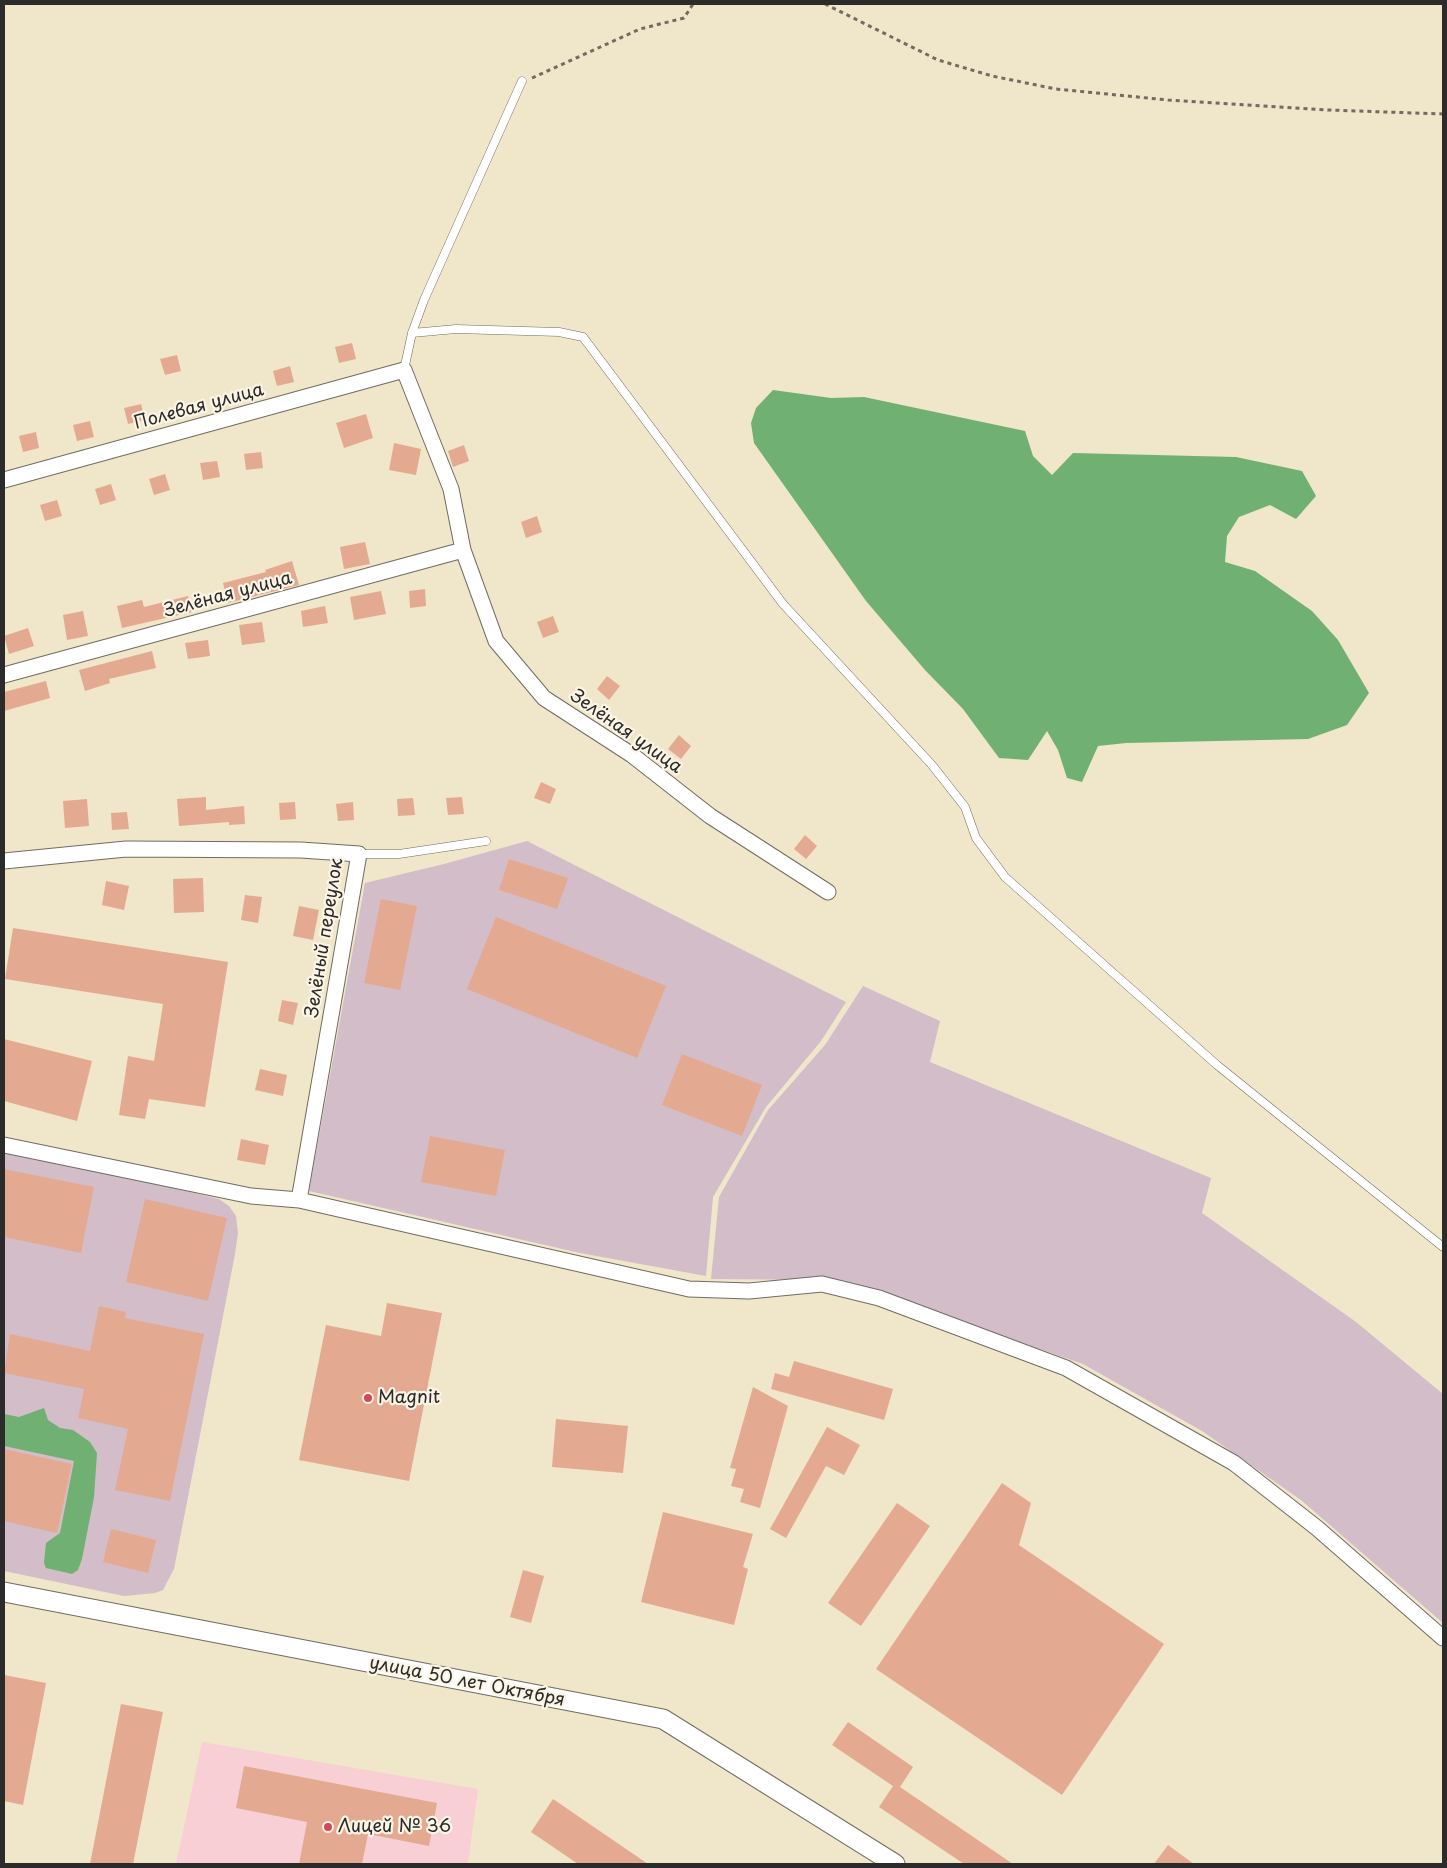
<!DOCTYPE html>
<html>
<head>
<meta charset="utf-8">
<style>
	body { margin:0 }
	#map { position:relative; width:1447px; height:1868px; overflow:hidden; background:#f0e6c9; font-family:"Playpen Sans",sans-serif }
	canvas { display:block }
	.frame { position:absolute; inset:0; border:5px solid #2b2b2b; pointer-events:none }
</style>
</head>
<body>
<div id="map">
<canvas width="1447" height="1868"></canvas>
<div class="frame"></div>
</div>
<script>
const context = document.querySelector('canvas').getContext('2d');
context.lineJoin = 'round';
function fill(path, color) { context.fillStyle = color; context.fill(path, 'evenodd'); }
const toPath = rows => new Path2D(rows.map(r => 'M' + r).join(''));
function stroke(path, color, width, dash) { context.strokeStyle = color; context.lineWidth = width; context.lineCap = dash ? 'butt' : 'round'; context.setLineDash(dash || []); context.stroke(path); }
function label(font, color, halo, rows, align = 'center') {
  context.font = font + ' "Playpen Sans",sans-serif'; context.lineWidth = 4.5; context.setLineDash([]); context.textBaseline = 'middle'; context.strokeStyle = halo; context.fillStyle = color; for (const [text, x, y, turn = 0] of rows) {
    context.save(); context.translate(x, y); context.rotate((+turn || 0) * Math.PI / 180); context.textAlign = isNaN(turn) ? turn : align; if (halo) context.strokeText(text, 0, 0); context.fillText(text, 0, 0); context.restore();
  }
}
const built = toPath([
	[202,1742,478,1789,468,1864,176,1864]
]);
const industrial = toPath([
	[527,841,846,1002,821,1041,766,1107,713,1197,706,1276,580,1253,309,1191,365,883,444,864],
	[863,986,940,1021,930,1062,1211,1178,1202,1213,1356,1322,1443,1394,1443,1623,1301,1500,1202,1431,1083,1364,841,1280,711,1279,719,1197,768,1110,825,1045],
	[4,1151,94,1169,219,1199,229,1206,236,1216,238,1233,235,1254,174,1569,163,1590,155,1593,124,1596,4,1571]
]);
const forest = toPath([
	[773,390,831,398,864,397,1025,431,1033,456,1052,475,1073,453,1236,457,1302,471,1316,496,1296,519,1270,505,1239,517,1227,536,1225,562,1255,571,1312,611,1338,640,1369,693,1347,725,1308,739,1126,743,1098,746,1082,782,1067,778,1058,750,1047,731,1028,760,999,758,963,709,925,670,866,601,754,443,751,423,756,408],
	[44,1408,48,1420,60,1428,73,1430,90,1442,97,1453,94,1497,82,1559,78,1570,72,1574,46,1568,44,1563,46,1543,60,1533,74,1461,4,1446,4,1414,19,1417]
]);
const building = toPath([
	[352,343,356,359,339,363,335,347],
	[177,355,181,371,165,375,160,359],
	[290,366,294,382,277,386,273,371],
	[141,404,145,420,128,424,124,408],
	[366,414,373,438,344,448,336,423],
	[90,421,94,437,77,441,73,425],
	[36,432,39,448,23,452,19,436],
	[394,443,421,449,416,475,389,470],
	[464,445,469,461,453,467,448,451],
	[261,452,263,468,246,470,244,454],
	[217,461,220,477,203,480,200,463],
	[165,474,170,490,154,495,149,479],
	[111,484,116,500,100,505,95,489],
	[57,500,62,516,45,521,40,505],
	[537,516,542,532,526,538,521,522],
	[365,542,370,564,344,569,340,547],
	[292,561,299,585,228,603,223,583,266,572,265,570],
	[425,589,426,606,410,608,409,591],
	[381,591,386,614,354,620,350,597],
	[188,596,192,612,122,628,117,606,142,600,144,607],
	[325,606,328,623,303,627,301,611],
	[83,611,88,636,67,640,63,615],
	[553,616,559,632,543,638,537,622],
	[262,622,265,642,242,645,239,625],
	[28,628,34,646,9,654,4,636],
	[208,640,210,656,188,659,185,643],
	[152,651,156,668,109,679,110,683,85,691,79,670],
	[607,676,620,686,609,700,597,689],
	[46,681,50,698,4,711,4,692],
	[679,735,691,746,681,759,668,749],
	[541,782,556,789,550,804,534,798],
	[206,797,206,810,244,806,245,824,229,825,229,822,179,826,177,799],
	[462,797,464,814,448,815,446,798],
	[413,798,415,815,398,816,397,799],
	[87,799,89,826,65,828,63,801],
	[295,802,296,819,280,820,279,803],
	[353,802,354,820,338,821,336,804],
	[127,812,129,829,112,830,111,813],
	[805,835,817,846,806,859,794,849],
	[509,859,568,878,557,909,499,890],
	[203,878,204,912,174,913,173,879],
	[106,881,129,886,124,910,102,905],
	[245,895,262,897,258,923,241,920],
	[381,899,417,906,400,990,364,983],
	[299,906,319,910,313,940,293,936],
	[496,917,666,986,637,1058,467,989],
	[13,928,228,962,205,1107,149,1099,145,1119,119,1115,128,1056,154,1061,163,1004,5,979],
	[282,1000,298,1003,293,1025,278,1021],
	[4,1039,92,1061,77,1121,4,1101],
	[682,1054,762,1085,742,1136,662,1105],
	[260,1069,287,1075,283,1096,255,1090],
	[430,1136,505,1150,496,1196,421,1182],
	[241,1139,269,1145,265,1165,237,1160],
	[4,1169,94,1187,81,1253,4,1237],
	[145,1199,227,1218,208,1301,126,1282],
	[387,1303,442,1313,409,1481,299,1460,326,1325,381,1336],
	[99,1306,126,1312,125,1318,204,1334,170,1501,115,1490,128,1429,78,1418,84,1389,4,1373,10,1334,90,1351],
	[794,1361,893,1389,884,1420,771,1389,775,1373,789,1377],
	[753,1387,788,1406,760,1508,740,1502,744,1489,731,1486,736,1469,730,1468],
	[556,1419,628,1426,623,1473,552,1467],
	[827,1427,860,1445,844,1475,826,1466,786,1538,770,1529],
	[4,1449,72,1464,57,1533,4,1521],
	[1002,1483,1031,1503,1019,1545,1164,1644,1062,1795,876,1669],
	[897,1503,930,1526,861,1626,828,1603],
	[663,1512,753,1534,743,1567,748,1569,734,1625,641,1602],
	[111,1529,156,1540,148,1573,103,1562],
	[523,1570,544,1576,531,1623,510,1617],
	[4,1675,46,1683,23,1805,4,1801],
	[121,1704,163,1712,133,1864,90,1864],
	[848,1722,913,1767,900,1787,1013,1864,964,1864,879,1807,893,1786,832,1745],
	[244,1766,437,1803,429,1846,368,1834,362,1864,299,1864,307,1822,236,1808],
	[553,1799,648,1864,578,1864,531,1832],
	[1168,1845,1194,1864,1154,1864]
]);
const path = toPath([
	[825,4,938,60,992,76,1056,89,1168,100,1329,110,1443,114],
	[532,78,640,29,684,18,693,4]
]);
const service = toPath([
	[412,333,456,329,559,332,583,337,783,604,932,765,965,807,976,838,1005,877,1217,1065,1443,1247],
	[404,370,412,333,424,300,522,81],
	[359,854,399,854,486,841]
]);
const minor = toPath([
	[4,480,404,370,451,489,463,550,496,641,544,698,632,755,710,816,828,892],
	[4,675,463,550],
	[4,861,126,849,301,850,359,854,299,1200],
	[4,1145,251,1196,299,1200,689,1289,749,1291,822,1284,879,1298,1066,1368,1234,1463,1317,1528,1443,1638]
]);
const tertiary = toPath([
	[4,1592,663,1719,895,1864]
]);
const markers = [
	[368,1398,5,"#d1495b"],
	[328,1827,5,"#d1495b"]
];
const streetNames = [
	["Полевая улица",199,407,-15],
	["Зелёная улица",228,595,-15],
	["Зелёная улица",626,732,35],
	["Зелёный переулок",325,938,-81],
	["улица 50 лет Октября",467,1682,11]
];
const poiNames = [
	["Magnit",378,1398],
	["Лицей № 36",338,1827]
];
fill(built, '#f7cfd5');
fill(industrial, '#d2bdc8');
fill(forest, '#70b073');
fill(building, '#e4aa91');
stroke(service, '#706c62', 9);
stroke(minor, '#706c62', 17);
stroke(tertiary, '#706c62', 21);
stroke(path, '#706c62', 3, [4, 4]);
stroke(service, '#fff', 8);
stroke(minor, '#fff', 15);
stroke(tertiary, '#fff', 19);
for (const [x, y, r, color] of markers) { const dot = new Path2D(); dot.arc(x, y, r, 0, 2 * Math.PI); context.fillStyle = color; context.fill(dot); stroke(dot, '#fcf5e5', 2); }
label('18px', '#2b2b2b', '#fcf5e5', streetNames);
label('18px', '#2b2b2b', '#fcf5e5', poiNames, 'left');
</script>
</body>
</html>
